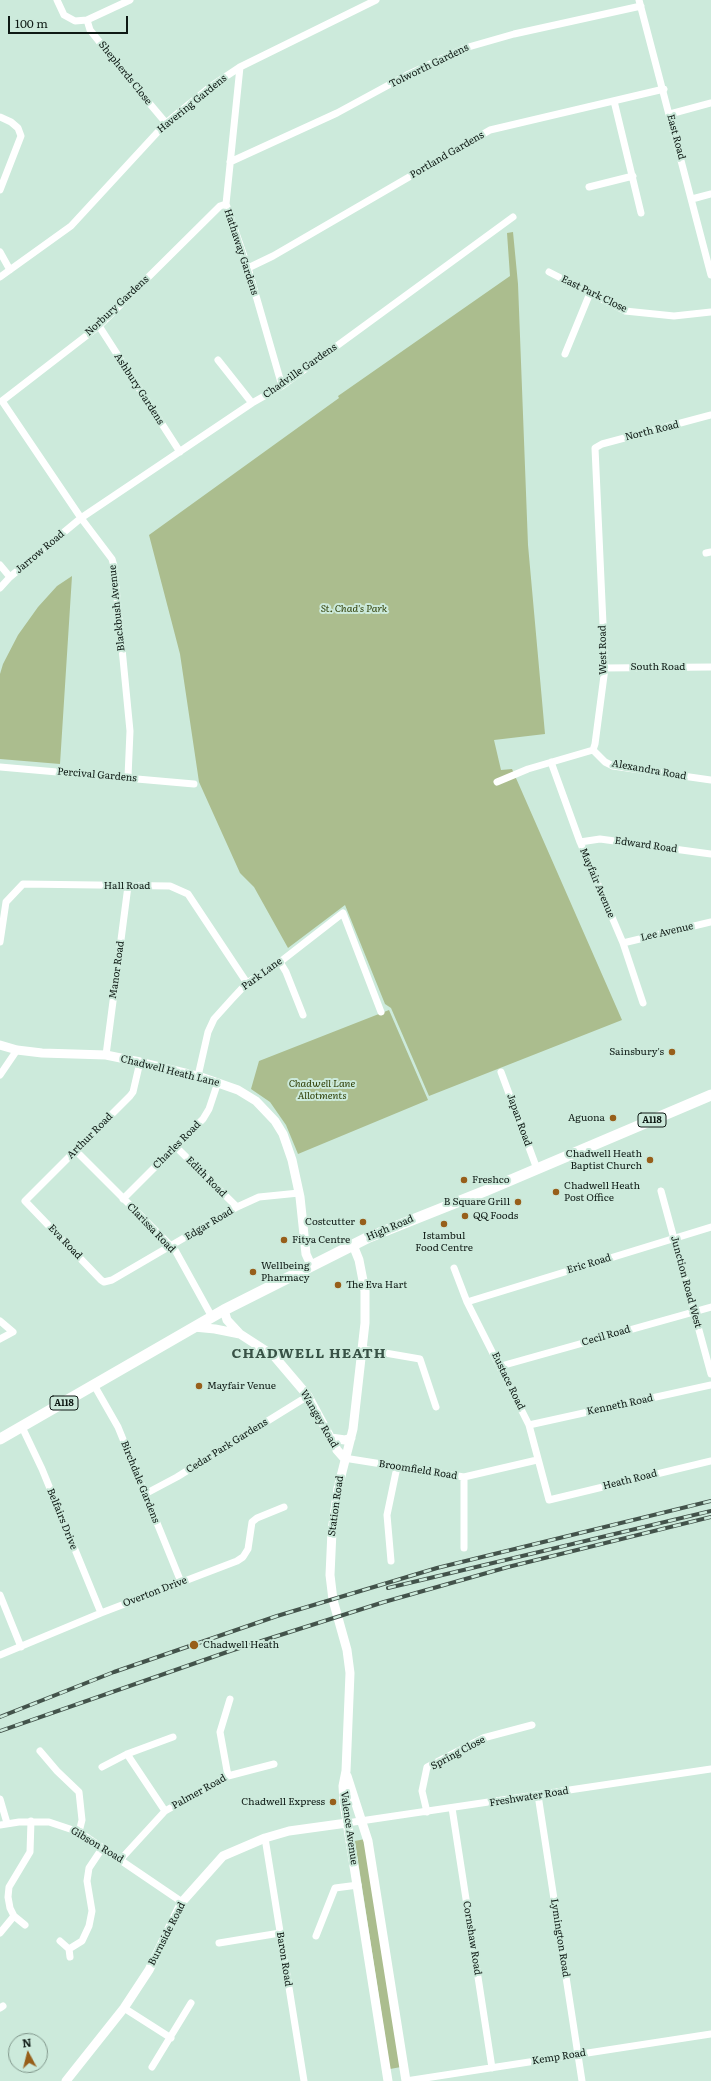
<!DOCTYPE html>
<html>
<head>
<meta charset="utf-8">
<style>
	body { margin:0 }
	#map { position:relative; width:711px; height:2081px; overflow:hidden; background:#cceadb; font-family:Literata,serif }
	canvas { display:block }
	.north { position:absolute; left:8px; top:2033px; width:40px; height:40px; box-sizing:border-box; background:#cceadb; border:1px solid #80968b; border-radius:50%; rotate:353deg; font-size:11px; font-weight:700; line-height:16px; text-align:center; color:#0e1914 }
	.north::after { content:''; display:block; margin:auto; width:14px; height:18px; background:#975f1a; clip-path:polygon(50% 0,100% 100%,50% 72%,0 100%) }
	.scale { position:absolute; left:8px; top:16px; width:120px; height:18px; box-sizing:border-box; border:2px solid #0e1914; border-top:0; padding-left:5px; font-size:12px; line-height:14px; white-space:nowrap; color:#0e1914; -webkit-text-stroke:3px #cceadb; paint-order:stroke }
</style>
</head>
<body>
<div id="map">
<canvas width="711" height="2081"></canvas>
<div class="north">N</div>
<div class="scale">100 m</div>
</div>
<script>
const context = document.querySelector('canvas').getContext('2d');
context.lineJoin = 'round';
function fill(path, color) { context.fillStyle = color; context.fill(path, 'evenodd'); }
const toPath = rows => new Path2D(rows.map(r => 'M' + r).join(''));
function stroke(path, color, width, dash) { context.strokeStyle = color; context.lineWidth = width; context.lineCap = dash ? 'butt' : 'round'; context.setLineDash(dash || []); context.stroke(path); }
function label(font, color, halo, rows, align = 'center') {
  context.font = font + ' Literata,serif'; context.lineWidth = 4; context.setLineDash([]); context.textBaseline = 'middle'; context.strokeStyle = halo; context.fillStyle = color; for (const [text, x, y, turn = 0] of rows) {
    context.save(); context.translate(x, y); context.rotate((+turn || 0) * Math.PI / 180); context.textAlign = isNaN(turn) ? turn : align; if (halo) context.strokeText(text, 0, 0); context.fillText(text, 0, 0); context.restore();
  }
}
const green = toPath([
	[513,232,518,284,528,545,545,734,494,740,501,770,512,769,622,1020,429,1096,391,1008,385,1004,345,905,288,948,254,887,240,873,199,782,180,654,149,535,339,398,338,396,510,276,507,233],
	[72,576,60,764,0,759,0,674,3,664,18,635,38,607,57,586],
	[389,1010,428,1100,298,1154,286,1125,270,1102,251,1089,259,1061],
	[365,1839,401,2067,390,2069,355,1841]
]);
const minor = toPath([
	[57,0,64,15,75,21,87,20,130,0],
	[639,0,711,275],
	[87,20,90,30,129,79,166,123],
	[240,67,226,204,248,268,282,386],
	[614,101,641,213],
	[670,114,711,103],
	[0,117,11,122,18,128,21,136,0,190],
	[230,162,337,113,407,75,465,48,514,34,641,6],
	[589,187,633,176],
	[692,199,711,194],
	[0,252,10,270],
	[248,268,273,256,490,130,664,89],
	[549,272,625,311,674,316,711,312],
	[0,277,71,226,166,123,210,87,240,67,376,0],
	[99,326,180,452],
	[565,354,590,293],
	[218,360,252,403],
	[706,553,711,552],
	[0,565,10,577],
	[0,588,10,577,81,518,252,403,282,386,513,217],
	[605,668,711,667],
	[593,750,605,762,613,766,711,780],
	[551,762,580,842,623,943,643,1003],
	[0,767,194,784],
	[128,777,130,731,114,566,112,559,81,518,2,401,99,326,220,206,226,204],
	[497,782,528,769,593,750,595,744,605,668,595,448,602,444,711,415],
	[580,842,600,839,711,854],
	[0,942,6,902,23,884,170,886,188,894,247,983],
	[623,943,711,922],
	[280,962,286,972,303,1015],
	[106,1055,128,886],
	[140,1062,133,1092,130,1096,25,1201,101,1280,104,1282,112,1280,237,1207,259,1197,299,1193],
	[501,1072,537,1169],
	[0,1075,17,1050],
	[198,1076,208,1032,214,1019,232,999,247,983,280,962,343,913,381,1012],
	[176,1147,237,1207],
	[75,1150,175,1250,212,1317],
	[661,1191,711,1374],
	[123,1199,203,1119,209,1109,218,1082],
	[454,1268,467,1302,529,1425,549,1500,711,1461],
	[467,1302,711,1227],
	[0,1321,13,1332,0,1339],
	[362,1349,420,1359,436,1407],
	[501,1366,711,1307],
	[94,1385,118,1427,181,1582],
	[529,1425,711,1385],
	[22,1427,42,1469,101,1613],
	[344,1458,464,1477,537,1460],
	[464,1477,464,1548],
	[145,1494,177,1477,308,1396],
	[391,1561,387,1515,397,1467],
	[0,1595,21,1647],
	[0,1655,101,1613,237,1561,243,1557,248,1549,252,1522,257,1518,284,1507],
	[40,1751,57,1771,79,1792,82,1820,79,1832],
	[127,1754,165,1811],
	[102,1767,127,1754,173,1737],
	[228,1776,220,1732,230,1699],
	[538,1795,582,2081],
	[0,1799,7,1823],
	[452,1808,492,2068],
	[427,1812,422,1791,427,1767,483,1738,532,1725],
	[347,1823,711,1769],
	[0,1825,19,1822,49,1822,79,1832,182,1902],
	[265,1838,304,2081],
	[121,1859,165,1811,228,1776,274,1764],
	[25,1925,14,1916,10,1908,8,1897,9,1887,30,1852,31,1821],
	[0,1933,14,1916],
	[316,1936,335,1888,358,1885],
	[60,1941,69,1949,70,1957],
	[219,1943,280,1933],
	[69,1949,82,1941,89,1926,92,1911,87,1881,89,1868,103,1847],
	[0,2008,3,2006],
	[124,2008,171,2038],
	[152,2067,191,2003],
	[406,2081,711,2034]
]);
const tertiary = toPath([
	[0,1045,17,1050,42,1053,106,1055,140,1062,198,1076,238,1090,256,1101,275,1121,283,1134,292,1160,300,1197,306,1254,311,1265],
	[353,1245,359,1260,365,1291,365,1323,353,1429,338,1488,332,1531,330,1575,333,1600,347,1650,350,1673,346,1771,343,1786,344,1803,388,2081],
	[224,1310,227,1320,240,1334,274,1356,308,1396,337,1450,344,1458],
	[194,1327,215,1329,240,1334],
	[331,1438,345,1440,351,1438],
	[347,1776,368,1841,406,2081],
	[66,2081,124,2008,149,1970,182,1902,223,1856,265,1838,289,1831,347,1823]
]);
const primary = toPath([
	[0,1439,224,1310,367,1238,485,1191,711,1095]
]);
const rail = toPath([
	[388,1588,711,1511],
	[0,1717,114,1672,277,1616,437,1568,711,1501],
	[0,1731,230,1651,384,1602,508,1567,711,1517]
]);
const markers = [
	[672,1052,4,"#975f1a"],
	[613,1118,4,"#975f1a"],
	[650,1160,4,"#975f1a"],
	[464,1180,4,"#975f1a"],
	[556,1192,4,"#975f1a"],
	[518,1202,4,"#975f1a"],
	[465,1216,4,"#975f1a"],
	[363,1222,4,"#975f1a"],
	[444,1224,4,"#975f1a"],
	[284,1240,4,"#975f1a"],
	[253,1272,4,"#975f1a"],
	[338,1285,4,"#975f1a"],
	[199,1386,4,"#975f1a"],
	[194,1645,5,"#975f1a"],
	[333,1802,4,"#975f1a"]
];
const shields = [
	[652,1120,28],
	[64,1403,28]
];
const shieldNames = [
	["A118",652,1120],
	["A118",64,1403]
];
const streetNames = [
	["Tolworth Gardens",429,66,-26],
	["Shepherds Close",125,73,51],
	["Havering Gardens",192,104,-39],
	["East Road",676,137,75],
	["Portland Gardens",447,155,-30],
	["Hathaway Gardens",241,252,72],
	["East Park Close",594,294,26],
	["Norbury Gardens",117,306,-43],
	["Chadville Gardens",300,371,-35],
	["Ashbury Gardens",139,389,57],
	["North Road",652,431,-14],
	["Jarrow Road",40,552,-40],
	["Blackbush Avenue",117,608,-96],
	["West Road",603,650,-91],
	["South Road",658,667],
	["Alexandra Road",649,770,10],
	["Percival Gardens",97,775,5],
	["Edward Road",646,845,8],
	["Mayfair Avenue",597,883,67],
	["Hall Road",127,886],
	["Lee Avenue",667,932,-13],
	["Manor Road",117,970,-82],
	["Park Lane",262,974,-36],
	["Chadwell Heath Lane",170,1071,14],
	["Japan Road",519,1120,70],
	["Arthur Road",90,1136,-45],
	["Charles Road",177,1145,-45],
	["Edith Road",206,1177,45],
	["Edgar Road",209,1224,-31],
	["Clarissa Road",151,1228,46],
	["High Road",390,1228,-23],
	["Eva Road",65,1242,46],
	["Eric Road",589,1264,-17],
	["Junction Road West",686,1282,75],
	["Cecil Road",606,1336,-16],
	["Eustace Road",508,1381,64],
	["Kenneth Road",620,1405,-12],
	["Wangey Road",319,1419,60],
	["Cedar Park Gardens",227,1446,-32],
	["Broomfield Road",418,1470,9],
	["Heath Road",630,1480,-14],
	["Birchdale Gardens",140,1482,68],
	["Station Road",336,1506,-82],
	["Belfairs Drive",62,1519,68],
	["Overton Drive",155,1592,-21],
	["Spring Close",458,1753,-28],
	["Palmer Road",199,1792,-29],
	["Freshwater Road",529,1797,-9],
	["Valence Avenue",349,1828,82],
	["Gibson Road",97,1845,31],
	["Burnside Road",167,1934,-63],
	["Cornshaw Road",472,1938,81],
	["Lymington Road",560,1938,81],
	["Baron Road",284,1959,81],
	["Kemp Road",559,2057,-9]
];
const parkNames = [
	["St. Chad's Park",354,609],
	["Chadwell Lane",322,1084],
	["Allotments",322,1096]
];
const poiNames = [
	["Sainsbury's",664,1052,"right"],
	["Aguona",605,1118,"right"],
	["Chadwell Heath",642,1154,"right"],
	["Baptist Church",642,1166,"right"],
	["Freshco",472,1180],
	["Chadwell Heath",564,1186],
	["Post Office",564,1198],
	["B Square Grill",510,1202,"right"],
	["QQ Foods",473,1216],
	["Costcutter",355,1222,"right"],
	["Istambul",444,1236,"center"],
	["Food Centre",444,1248,"center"],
	["Fitya Centre",292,1240],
	["Wellbeing",261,1266],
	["Pharmacy",261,1278],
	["The Eva Hart",346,1285],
	["Mayfair Venue",207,1386],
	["Chadwell Heath",203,1645],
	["Chadwell Express",325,1802,"right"]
];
const districtNames = [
	["CHADWELL HEATH",309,1354]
];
fill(green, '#abbd8e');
stroke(minor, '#fff', 7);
stroke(tertiary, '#fff', 9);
stroke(primary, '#fff', 11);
stroke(rail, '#43534b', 4);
stroke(rail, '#cceadb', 2.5, [8]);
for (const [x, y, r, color] of markers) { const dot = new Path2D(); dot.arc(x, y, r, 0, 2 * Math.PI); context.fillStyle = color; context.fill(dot); stroke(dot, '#cceadb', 1.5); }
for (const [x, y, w] of shields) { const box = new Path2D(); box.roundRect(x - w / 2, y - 7, w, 14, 3); context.fillStyle = '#cceadb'; context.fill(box); stroke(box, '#0e1914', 1); }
label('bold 9px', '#0e1914', null, shieldNames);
label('10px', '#0e1914', '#cceadb', streetNames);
label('italic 10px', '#2d3d04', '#cceadb', parkNames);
label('10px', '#0e1914', '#cceadb', poiNames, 'left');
context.letterSpacing = '1px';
label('bold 14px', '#385246', '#cceadb', districtNames);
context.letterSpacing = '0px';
</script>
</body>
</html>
